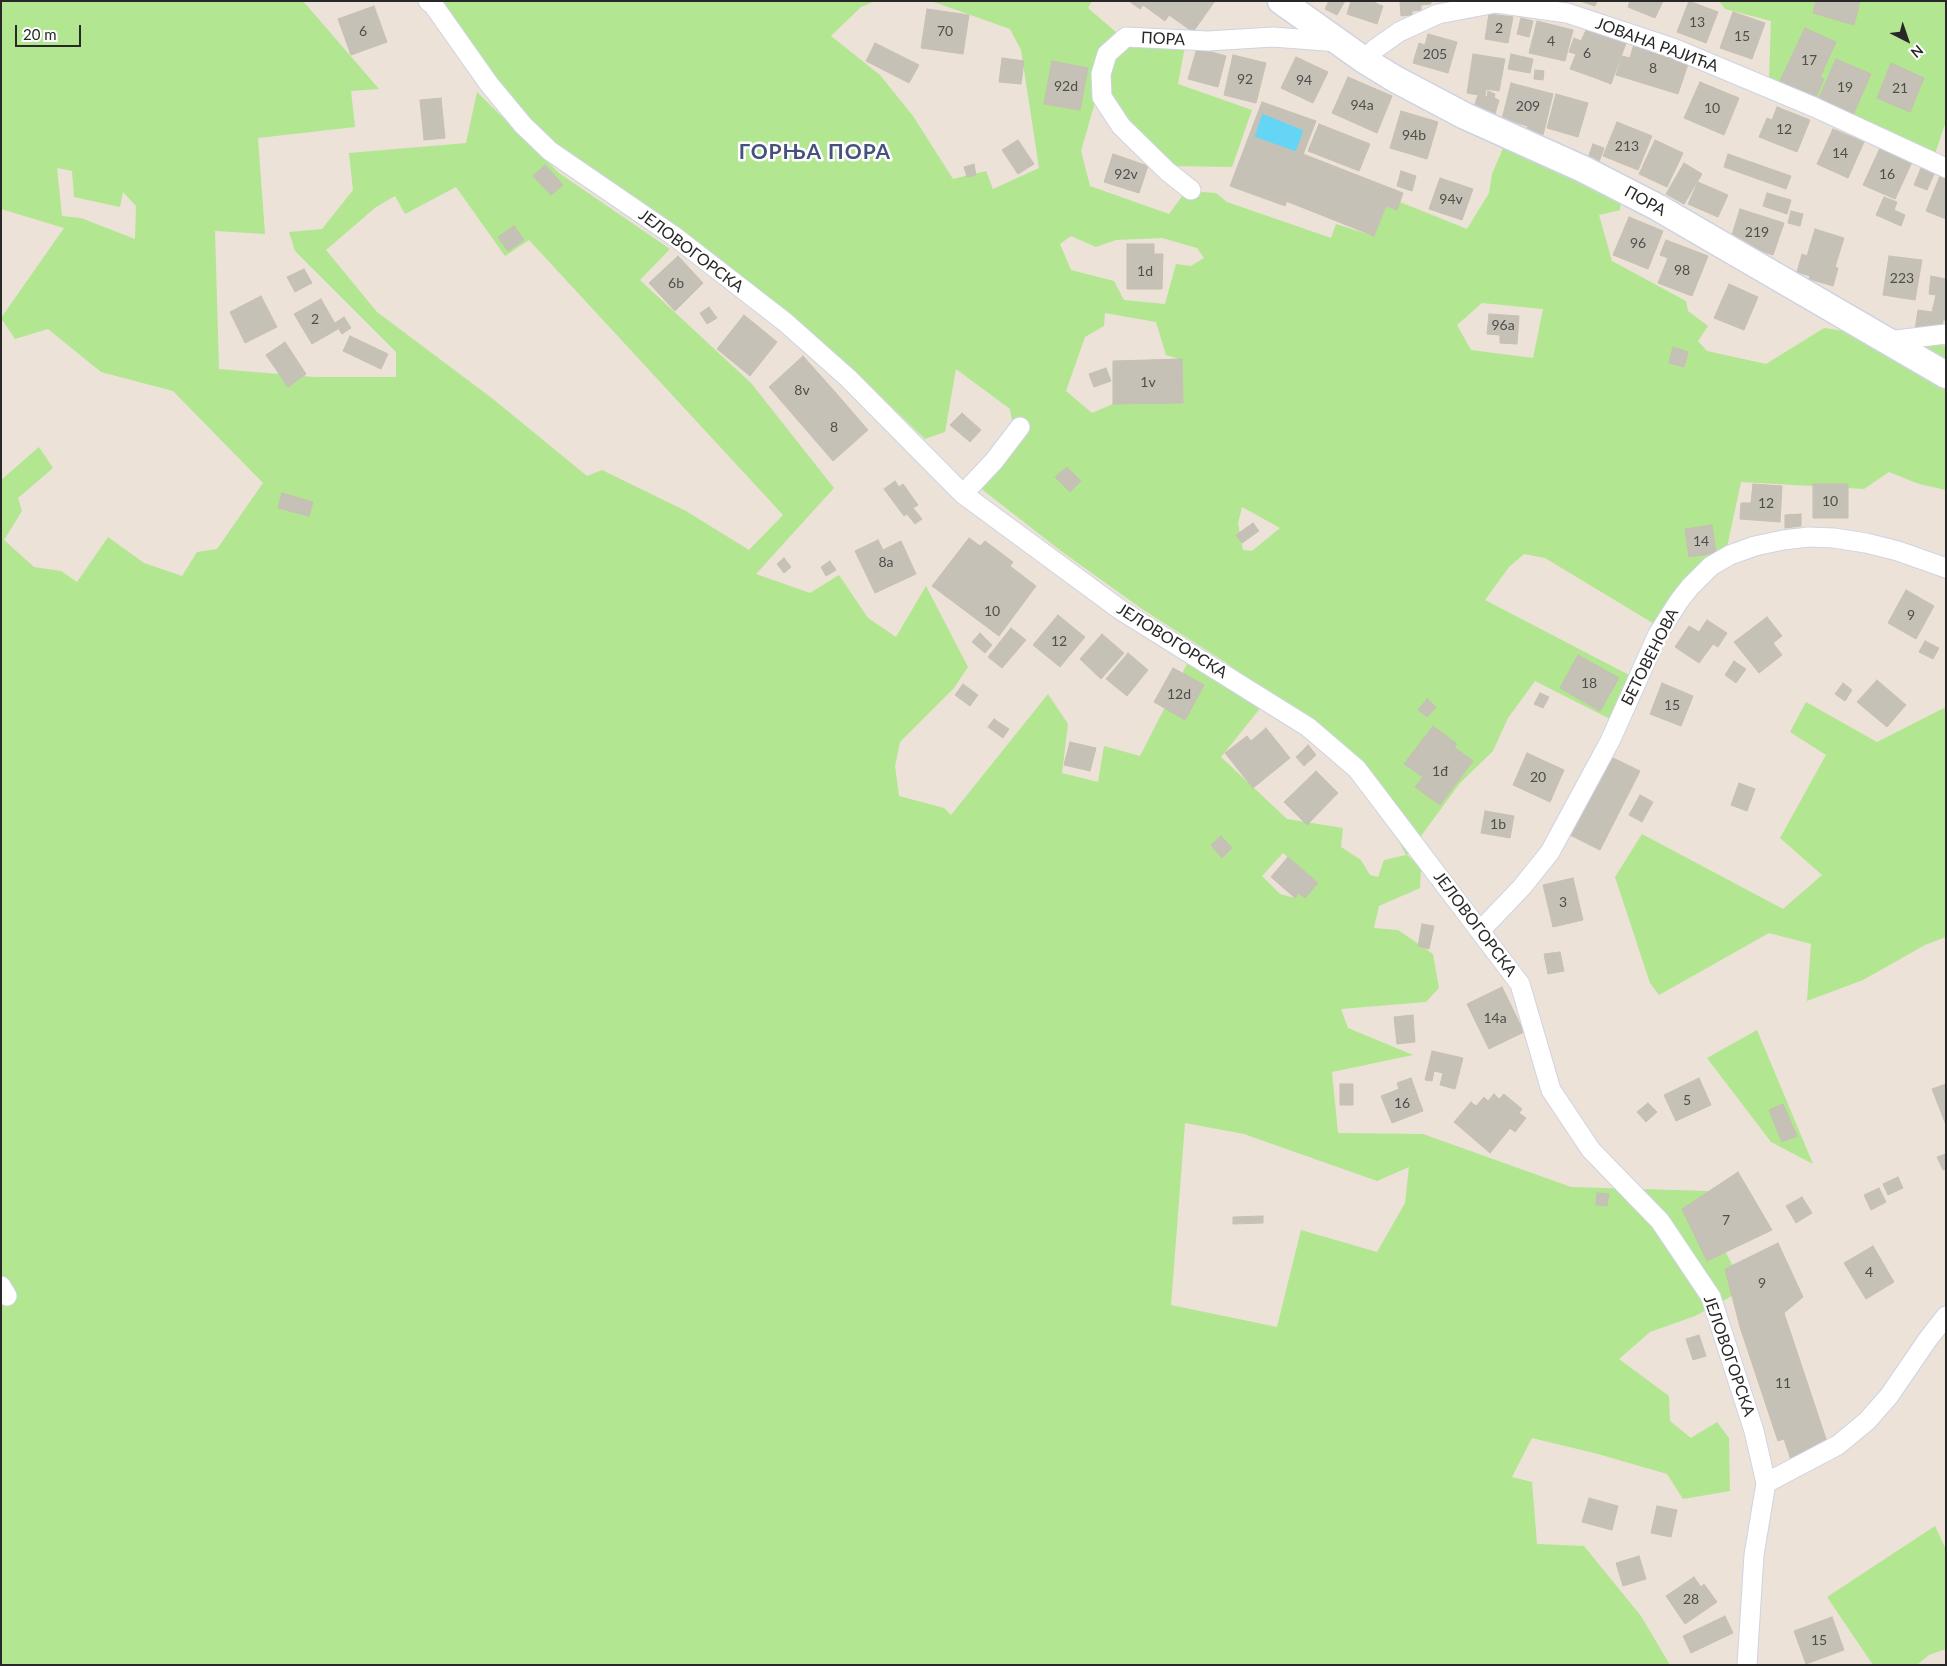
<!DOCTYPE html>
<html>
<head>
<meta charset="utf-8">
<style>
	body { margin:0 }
	#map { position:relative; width:1947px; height:1666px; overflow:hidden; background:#ece2d8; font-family:Lato,sans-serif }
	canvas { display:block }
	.frame { position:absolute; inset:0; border:2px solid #282828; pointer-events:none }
	.north { position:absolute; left:1882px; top:15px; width:50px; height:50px; -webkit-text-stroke:4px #fff; paint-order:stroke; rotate:139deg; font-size:14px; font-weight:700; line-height:20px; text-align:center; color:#282828 }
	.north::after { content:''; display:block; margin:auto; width:18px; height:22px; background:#282828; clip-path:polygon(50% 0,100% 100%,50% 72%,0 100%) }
	.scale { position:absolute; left:15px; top:25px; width:66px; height:22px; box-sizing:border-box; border:2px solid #282828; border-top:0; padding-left:6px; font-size:15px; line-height:18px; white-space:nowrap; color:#282828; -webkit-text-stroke:4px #fff; paint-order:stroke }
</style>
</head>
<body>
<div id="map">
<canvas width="1947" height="1666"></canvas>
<div class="frame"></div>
<div class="north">N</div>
<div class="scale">20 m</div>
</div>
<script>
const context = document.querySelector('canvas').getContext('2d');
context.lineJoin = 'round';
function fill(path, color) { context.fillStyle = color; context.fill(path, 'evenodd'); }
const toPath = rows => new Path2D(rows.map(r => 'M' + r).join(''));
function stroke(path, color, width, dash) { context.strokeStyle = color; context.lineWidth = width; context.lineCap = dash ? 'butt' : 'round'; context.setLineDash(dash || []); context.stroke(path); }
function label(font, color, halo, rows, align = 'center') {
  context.font = font + ' Lato,sans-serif'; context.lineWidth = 5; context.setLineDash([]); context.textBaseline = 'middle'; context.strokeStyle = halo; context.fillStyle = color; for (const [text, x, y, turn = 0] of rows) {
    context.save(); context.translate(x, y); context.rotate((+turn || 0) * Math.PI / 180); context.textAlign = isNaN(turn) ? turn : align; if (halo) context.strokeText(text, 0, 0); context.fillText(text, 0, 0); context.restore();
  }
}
const green = toPath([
	[1,1,303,1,379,89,351,91,355,127,258,138,265,234,215,231,219,369,315,377,396,377,396,352,295,251,289,232,322,229,353,190,349,153,466,143,477,92,559,173,670,249,640,280,751,383,834,488,756,574,810,593,839,575,868,618,896,637,926,586,968,667,954,688,900,742,895,766,899,796,944,808,951,815,1048,694,1068,724,1062,773,1098,782,1104,746,1140,756,1188,662,1262,706,1221,757,1287,819,1343,828,1341,847,1361,860,1370,875,1378,877,1384,860,1406,855,1354,754,1225,662,1142,609,1061,551,979,487,1013,426,1010,409,956,369,945,432,925,439,851,368,640,203,540,140,442,1,875,1,861,7,831,36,880,75,913,116,953,179,986,171,993,189,1039,168,1021,50,1010,29,931,1,1092,1,1088,8,1131,45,1185,46,1178,84,1252,110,1232,167,1172,166,1096,99,1081,151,1090,186,1169,214,1186,191,1216,193,1227,202,1331,238,1336,224,1374,236,1386,206,1396,210,1400,202,1467,229,1489,193,1492,174,1504,146,1621,198,1620,210,1599,215,1612,261,1686,301,1688,311,1708,326,1698,341,1707,351,1766,364,1824,328,1946,346,1946,490,1919,484,1889,472,1864,489,1741,482,1727,547,1656,625,1545,558,1524,554,1509,567,1485,600,1631,676,1612,720,1535,681,1508,718,1493,751,1460,783,1407,855,1421,867,1420,888,1379,906,1374,928,1398,930,1433,954,1439,988,1426,1002,1341,1009,1348,1028,1413,1055,1332,1072,1338,1133,1423,1134,1571,1187,1708,1191,1716,1234,1745,1289,1695,1316,1650,1332,1619,1359,1669,1396,1670,1421,1691,1438,1717,1422,1729,1438,1730,1491,1683,1499,1667,1474,1598,1454,1532,1438,1512,1477,1532,1482,1537,1544,1584,1546,1641,1616,1670,1665,1,1665,1,480,39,447,53,468,18,498,22,511,4,540,34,567,61,571,77,582,108,537,144,563,182,576,197,552,217,549,263,483,173,391,101,372,48,329,15,339,1,318,64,228,1,209],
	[57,168,72,171,74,197,120,207,123,192,136,206,135,239,81,218,62,216],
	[456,187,505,256,529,240,783,515,749,550,686,511,602,470,587,476,493,399,377,312,326,250,376,207,395,196,405,214],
	[1071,236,1096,247,1116,240,1162,238,1197,248,1204,258,1191,266,1176,264,1165,304,1124,300,1114,281,1071,270,1060,244],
	[1482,303,1543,309,1533,358,1471,350,1457,325],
	[1105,313,1156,322,1166,355,1182,360,1183,403,1113,404,1092,413,1066,391,1085,337,1104,326],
	[1242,507,1280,528,1252,551,1243,550,1238,523],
	[1283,853,1318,883,1299,893,1295,898,1280,894,1262,876],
	[1185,1123,1244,1134,1377,1181,1409,1167,1405,1203,1377,1252,1301,1230,1277,1327,1171,1305],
	[1719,1,1946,1,1946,121,1935,154,1769,79,1771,21,1725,9],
	[1806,702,1877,742,1946,707,1946,937,1925,945,1863,980,1807,1001,1811,944,1769,933,1659,995,1650,983,1615,877,1642,834,1783,909,1822,875,1780,838,1826,755,1790,732],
	[1757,1030,1813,1164,1771,1142,1707,1058],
	[1935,1526,1946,1549,1946,1649,1929,1655,1917,1665,1873,1665,1827,1597]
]);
const water = toPath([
	[1262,113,1304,130,1296,152,1254,137]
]);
const building = toPath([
	[1129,1,1215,1,1193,32,1169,15,1165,21,1143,5,1140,9,1129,1],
	[1329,1,1345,1,1337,15,1325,9,1329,1],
	[1351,1,1375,1,1375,3,1383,6,1377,24,1347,14,1351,1],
	[1400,1,1431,1,1431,4,1421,5,1421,10,1412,11,1412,15,1401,16,1400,1],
	[1580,1,1597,1,1595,6,1580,1],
	[1630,1,1663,1,1655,18,1628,7,1630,1],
	[1689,1,1718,12,1706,43,1677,32,1689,1],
	[1816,1,1860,1,1854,25,1813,13,1816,1],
	[374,6,387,42,351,55,338,19,374,6],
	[927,9,969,15,963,54,921,48,927,9],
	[1733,12,1765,23,1752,59,1720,48,1733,12],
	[1489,14,1513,17,1508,43,1485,39,1489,14],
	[1521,18,1533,21,1529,37,1517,34,1521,18],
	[1537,21,1573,30,1565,61,1529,53,1537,21],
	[1587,28,1608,36,1593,77,1570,69,1576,54,1569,52,1574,38,1581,41,1587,28],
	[1805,28,1836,42,1820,77,1824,79,1816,97,1780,81,1805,28],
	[1428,34,1457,42,1448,73,1413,63,1419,43,1425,45,1428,34],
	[1608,36,1626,43,1611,84,1593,77,1608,36],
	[875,43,919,65,909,83,866,61,875,43],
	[1634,44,1689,61,1678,94,1616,75,1622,56,1630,58,1634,44],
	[1197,48,1226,56,1218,87,1188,79,1197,48],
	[1473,54,1505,59,1499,91,1486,89,1485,96,1467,93,1473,54],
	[1511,54,1533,59,1530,73,1508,69,1511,54],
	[1233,55,1266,63,1256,103,1224,95,1233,55],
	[1296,57,1328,72,1313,103,1281,88,1296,57],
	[1002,58,1024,61,1021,84,999,82,1002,58],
	[1836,59,1871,74,1853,115,1818,100,1836,59],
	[1052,61,1088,68,1080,110,1044,104,1052,61],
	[1891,63,1924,78,1910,112,1877,98,1891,63],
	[1535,70,1544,71,1543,80,1534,79,1535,70],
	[1348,77,1392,96,1377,133,1332,113,1348,77],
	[1700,82,1739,98,1724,135,1684,118,1700,82],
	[1511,83,1553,94,1543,135,1526,130,1528,126,1502,119,1511,83],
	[1488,91,1495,94,1494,98,1499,100,1495,114,1474,107,1478,95,1487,97,1488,91],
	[1556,94,1588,103,1578,137,1547,128,1556,94],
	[441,98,445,138,424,140,420,100,441,98],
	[1262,102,1316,121,1302,157,1310,160,1304,176,1297,173,1285,206,1230,186,1262,102],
	[1262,113,1304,130,1296,152,1254,137,1262,113],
	[1777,107,1810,120,1797,152,1759,137,1767,118,1772,120,1777,107],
	[1401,111,1438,122,1427,159,1390,148,1401,111],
	[1617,122,1652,136,1638,170,1603,156,1617,122],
	[1319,124,1370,144,1359,171,1308,151,1319,124],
	[1833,129,1864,142,1848,178,1817,164,1833,129],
	[1018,140,1034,164,1018,174,1002,150,1018,140],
	[1655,140,1683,153,1667,187,1639,174,1655,140],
	[1593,144,1604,148,1599,162,1588,158,1593,144],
	[1880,148,1912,162,1895,199,1863,185,1880,148],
	[1113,154,1148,166,1139,193,1104,182,1113,154],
	[1303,154,1403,193,1397,210,1386,206,1374,236,1286,201,1297,173,1304,176,1310,160,1302,157,1303,154],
	[1728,154,1791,176,1786,189,1724,167,1728,154],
	[1684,163,1702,174,1684,204,1666,194,1684,163],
	[974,164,976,175,967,177,964,167,974,164],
	[545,165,563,185,551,195,533,176,545,165],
	[1921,168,1934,174,1927,190,1914,185,1921,168],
	[1401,171,1416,176,1412,191,1397,186,1401,171],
	[1940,176,1946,179,1946,219,1926,211,1940,176],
	[1440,178,1473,189,1462,220,1429,209,1440,178],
	[1698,182,1728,195,1718,217,1688,204,1698,182],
	[1767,193,1791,200,1787,214,1763,206,1767,193],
	[1884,197,1897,202,1894,210,1905,215,1901,226,1876,215,1884,197],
	[1740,209,1784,223,1773,255,1730,241,1740,209],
	[1791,211,1803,214,1800,226,1788,223,1791,211],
	[1629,217,1663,231,1648,269,1613,255,1629,217],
	[514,226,524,240,508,251,498,237,514,226],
	[1815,229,1844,238,1835,267,1838,268,1833,286,1809,279,1810,276,1797,272,1802,254,1807,256,1815,229],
	[1666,240,1708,256,1692,296,1658,283,1668,258,1660,255,1666,240],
	[1127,244,1154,244,1154,254,1163,254,1162,289,1127,289,1127,244],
	[678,256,703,283,675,311,649,283,678,256],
	[1889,256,1922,260,1915,300,1883,295,1889,256],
	[304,269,312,283,295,292,287,277,304,269],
	[1931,276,1946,279,1946,320,1943,320,1942,327,1915,330,1918,310,1932,312,1936,295,1929,294,1931,276],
	[1729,284,1758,297,1744,330,1714,318,1729,284],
	[261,296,277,327,245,343,230,312,261,296],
	[321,299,338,329,312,344,294,314,321,299],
	[709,307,717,318,707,324,700,313,709,307],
	[1489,314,1519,316,1517,344,1500,343,1500,335,1487,334,1489,314],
	[744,315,760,328,733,362,717,349,744,315],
	[344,317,351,328,342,334,335,323,344,317],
	[760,328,777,342,750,376,733,362,760,328],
	[350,336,388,354,381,369,343,351,350,336],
	[285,342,306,374,288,387,266,355,285,342],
	[1673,347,1688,352,1684,367,1669,363,1673,347],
	[803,356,836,393,801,424,769,387,803,356],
	[1182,359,1183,403,1113,404,1113,361,1182,359],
	[1106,368,1111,381,1094,387,1089,374,1106,368],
	[836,393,868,430,833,461,801,424,836,393],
	[962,413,981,430,970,442,950,425,962,413],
	[1067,467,1081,481,1070,492,1055,477,1067,467],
	[895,481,899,487,903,484,918,505,913,508,922,519,915,524,907,514,904,516,884,489,895,481],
	[1753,484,1782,486,1780,522,1740,519,1741,503,1751,503,1753,484],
	[1813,484,1848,484,1848,518,1813,518,1813,484],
	[282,493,313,502,309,516,278,508,282,493],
	[1801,514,1801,526,1785,528,1785,515,1801,514],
	[1253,523,1259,531,1242,543,1236,535,1253,523],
	[1712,525,1716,553,1689,557,1685,529,1712,525],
	[969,538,980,546,985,541,1013,562,1010,566,1036,586,999,636,932,586,969,538],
	[878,540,883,550,901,541,916,574,875,593,855,551,878,540],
	[784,558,791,567,784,573,777,564,784,558],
	[830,561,836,570,826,576,821,567,830,561],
	[1906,590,1934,606,1916,639,1888,623,1906,590],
	[1058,615,1085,637,1060,667,1033,645,1058,615],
	[1767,617,1782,636,1773,643,1782,655,1759,673,1734,642,1767,617],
	[1707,620,1727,633,1718,647,1713,644,1699,663,1675,647,1689,626,1699,632,1707,620],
	[1011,628,1026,640,1002,668,988,657,1011,628],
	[980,633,992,645,985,653,972,642,980,633],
	[1102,634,1124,653,1101,679,1080,659,1102,634],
	[1925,641,1939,648,1933,659,1919,652,1925,641],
	[1128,653,1148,670,1127,696,1106,679,1128,653],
	[1578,655,1619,678,1600,711,1560,688,1578,655],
	[1734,661,1746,669,1736,683,1725,675,1734,661],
	[1173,668,1204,685,1185,720,1154,702,1173,668],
	[1877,680,1906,705,1887,727,1857,702,1877,680],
	[1662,683,1693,696,1681,726,1650,714,1662,683],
	[1843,683,1852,690,1845,701,1835,694,1843,683],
	[963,684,978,695,970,706,955,695,963,684],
	[1540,693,1549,697,1543,708,1534,704,1540,693],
	[1427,699,1436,707,1427,717,1418,710,1427,699],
	[994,719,1009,729,1003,738,988,727,994,719],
	[1433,726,1457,744,1454,747,1473,761,1440,805,1415,787,1423,777,1404,764,1433,726],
	[1266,728,1290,758,1253,788,1225,753,1247,736,1251,741,1266,728],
	[1070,742,1096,748,1090,771,1064,765,1070,742],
	[1308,745,1316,755,1304,766,1296,757,1308,745],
	[1527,753,1564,770,1550,802,1513,785,1527,753],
	[1609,756,1640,771,1600,850,1570,835,1609,756],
	[1316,771,1338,793,1307,825,1284,802,1316,771],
	[1739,783,1755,789,1747,811,1731,805,1739,783],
	[1640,795,1653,802,1642,822,1629,815,1640,795],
	[1485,811,1514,816,1510,838,1481,833,1485,811],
	[1221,836,1232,848,1222,858,1211,845,1221,836],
	[1288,857,1318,883,1305,898,1299,893,1295,898,1271,877,1288,857],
	[1573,878,1583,920,1553,927,1543,885,1573,878],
	[1422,924,1434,926,1429,949,1418,946,1422,924],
	[1560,952,1564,971,1548,974,1544,954,1560,952],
	[1502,987,1524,1032,1489,1049,1467,1004,1502,987],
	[1413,1015,1415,1042,1397,1044,1394,1017,1413,1015],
	[1432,1051,1463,1058,1455,1089,1440,1085,1443,1073,1434,1071,1432,1081,1425,1080,1432,1051],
	[1411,1078,1423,1111,1392,1123,1381,1096,1399,1089,1397,1083,1411,1078],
	[1699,1078,1711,1105,1676,1121,1664,1095,1699,1078],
	[1340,1084,1353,1084,1353,1105,1340,1105,1340,1084],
	[1946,1084,1946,1125,1932,1089,1946,1084],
	[1494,1094,1499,1099,1504,1094,1522,1109,1519,1113,1526,1118,1515,1132,1510,1128,1507,1132,1476,1106,1484,1097,1488,1101,1494,1094],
	[1471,1102,1507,1132,1490,1153,1454,1122,1471,1102],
	[1648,1103,1657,1112,1646,1122,1637,1112,1648,1103],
	[1783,1104,1797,1136,1782,1142,1769,1110,1783,1104],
	[1946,1154,1946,1169,1943,1170,1937,1157,1946,1154],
	[1738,1172,1772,1230,1707,1261,1682,1209,1738,1172],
	[1898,1177,1903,1188,1888,1195,1883,1184,1898,1177],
	[1879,1188,1886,1202,1871,1210,1864,1195,1879,1188],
	[1597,1193,1609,1194,1607,1206,1596,1205,1597,1193],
	[1802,1197,1812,1213,1796,1223,1786,1206,1802,1197],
	[1263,1216,1263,1223,1233,1224,1233,1217,1263,1216],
	[1778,1243,1803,1297,1784,1313,1740,1327,1725,1269,1778,1243],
	[1873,1246,1894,1282,1866,1299,1844,1263,1873,1246],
	[1784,1313,1827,1442,1793,1466,1784,1439,1778,1441,1740,1327,1784,1313],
	[1699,1335,1706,1356,1693,1360,1686,1339,1699,1335],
	[1589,1498,1618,1506,1612,1530,1582,1522,1589,1498],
	[1657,1506,1677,1510,1671,1537,1651,1533,1657,1506],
	[1639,1556,1646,1579,1623,1586,1616,1563,1639,1556],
	[1694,1577,1701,1587,1704,1584,1717,1602,1685,1624,1666,1596,1694,1577],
	[1725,1616,1733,1633,1691,1653,1683,1636,1725,1616],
	[1832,1617,1844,1650,1806,1664,1794,1631,1832,1617]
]);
const street = toPath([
	[428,1,434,6,489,84,523,125,550,151,674,236,785,322,848,378,963,494,1122,611,1308,727,1357,769,1520,984,1551,1090,1591,1150,1660,1221,1711,1297,1754,1431,1766,1483,1754,1555,1747,1665],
	[1364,60,1375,49,1399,32,1438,14,1496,3,1567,13,1673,48,1814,107,1946,168],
	[1191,190,1167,171,1121,126,1102,97,1101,74,1107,54,1126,37,1208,41,1273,37,1338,42],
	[1888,341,1946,334],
	[963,494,994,461,1020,427],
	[1480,931,1522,887,1550,852,1610,741,1658,634,1679,601,1690,587,1711,566,1730,555,1755,546,1783,540,1809,537,1834,538,1866,543,1898,551,1946,568],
	[1,1286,7,1296],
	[1766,1483,1838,1445,1867,1421,1889,1396,1928,1339,1946,1316]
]);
const secondary = toPath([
	[1281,1,1364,60,1395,79,1465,116,1583,169,1657,207,1946,375]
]);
const numberNames = [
	["13",1697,22],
	["2",1499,28],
	["6",363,31],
	["70",945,31],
	["15",1742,36],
	["4",1551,41],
	["6",1587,53],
	["205",1435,54],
	["17",1809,60],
	["8",1653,68],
	["92",1245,79],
	["94",1304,80],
	["92d",1066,86],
	["19",1845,87],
	["21",1900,88],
	["94a",1362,105],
	["209",1528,106],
	["10",1712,108],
	["12",1784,129],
	["94b",1414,135],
	["213",1627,146],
	["14",1840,153],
	["92v",1126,174],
	["16",1887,174],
	["94v",1451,199],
	["219",1757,232],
	["96",1638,243],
	["98",1682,270],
	["1d",1145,271],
	["223",1902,278],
	["6b",676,283],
	["2",315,319],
	["96a",1503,325],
	["1v",1148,382],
	["8v",802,390],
	["8",834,427],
	["10",1830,501],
	["12",1766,503],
	["14",1701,541],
	["8a",886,562],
	["10",992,611],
	["9",1911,615],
	["12",1059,641],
	["18",1589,683],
	["12d",1179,694],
	["15",1672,705],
	["1đ",1440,771],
	["20",1538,777],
	["1b",1498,824],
	["3",1563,902],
	["14a",1495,1018],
	["5",1687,1100],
	["16",1402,1103],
	["7",1726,1220],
	["4",1869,1272],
	["9",1762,1283],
	["11",1783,1383],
	["28",1691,1599],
	["15",1819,1640]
];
const streetNames = [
	["ПОРА",1163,39,3],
	["ЈОВАНА РАЈИЋА",1657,45,20],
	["ПОРА",1645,201,29],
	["ЈЕЛОВОГОРСКА",691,251,37],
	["ЈЕЛОВОГОРСКА",1172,641,32],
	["БЕТОВЕНОВА",1650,657,-63],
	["ЈЕЛОВОГОРСКА",1475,924,53],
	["ЈЕЛОВОГОРСКА",1729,1356,71]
];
const districtNames = [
	["ГОРЊА ПОРА",815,152]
];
fill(green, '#b2e691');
fill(water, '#64d5f5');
fill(building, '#c6c1b7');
stroke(building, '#c7bfb2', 1);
stroke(street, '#ced3e2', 21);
stroke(secondary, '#ced3e2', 29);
stroke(street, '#fff', 19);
stroke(secondary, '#fff', 26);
label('14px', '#504e4c', null, numberNames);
label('16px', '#282828', '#fff', streetNames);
context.letterSpacing = '1px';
label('bold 21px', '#46527b', '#fff', districtNames);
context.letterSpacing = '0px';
</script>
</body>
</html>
